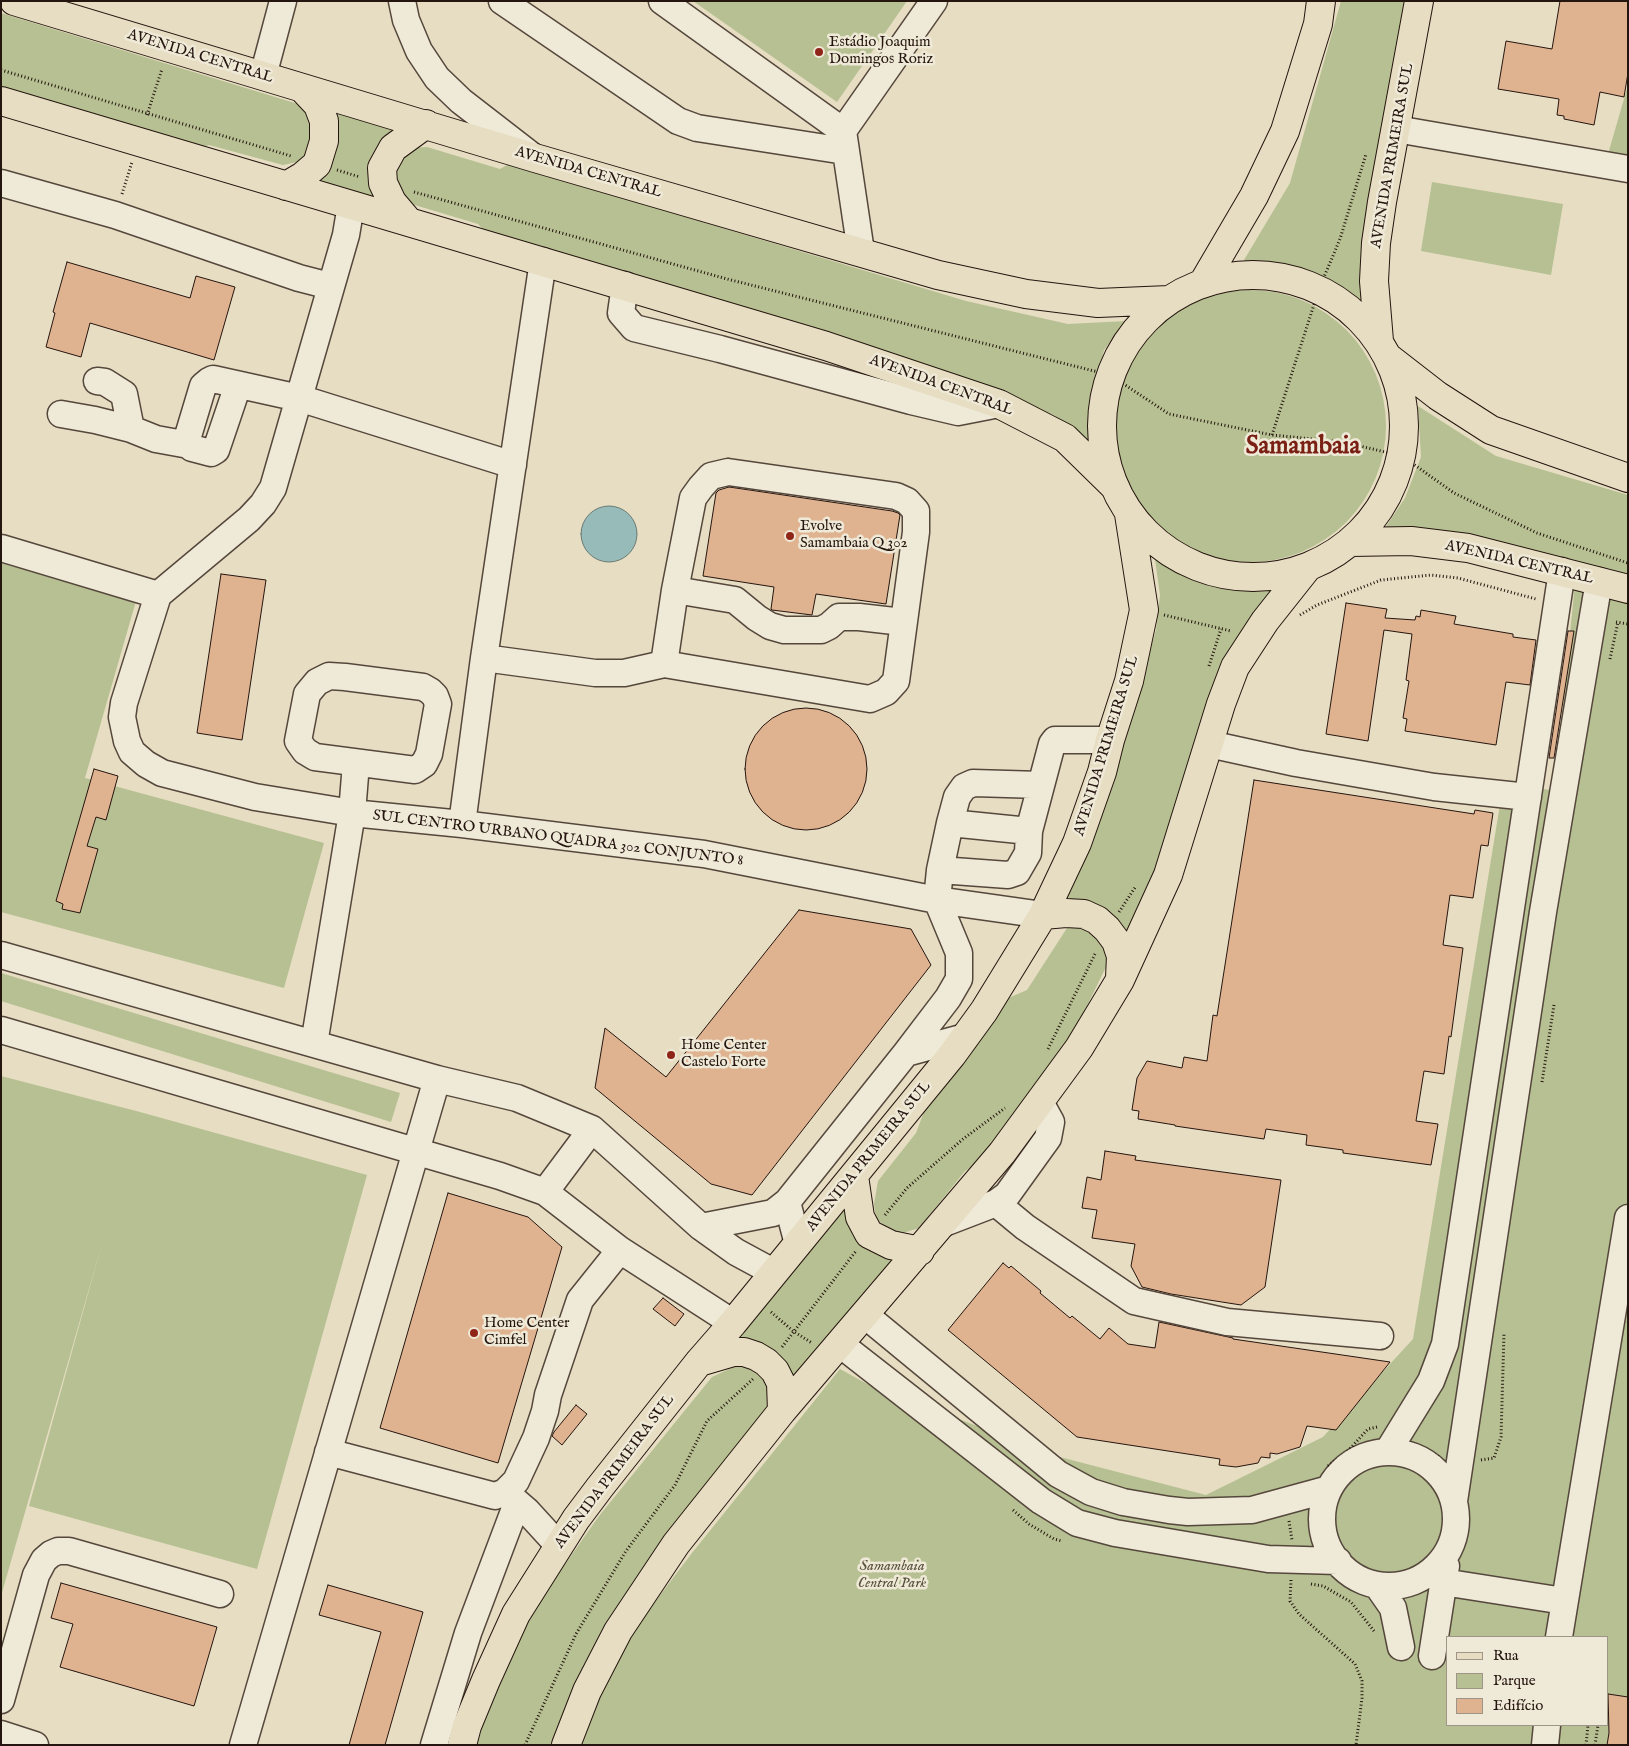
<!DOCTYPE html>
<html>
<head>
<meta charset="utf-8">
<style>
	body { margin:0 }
	#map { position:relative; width:1629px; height:1746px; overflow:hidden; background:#e6ddc2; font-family:"IM FELL English",serif }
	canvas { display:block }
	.frame { position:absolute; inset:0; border:2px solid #25150f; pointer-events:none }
	.legend { position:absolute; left:1446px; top:1636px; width:162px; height:90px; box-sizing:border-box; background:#efe9d7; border:1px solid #9e9487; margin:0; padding:6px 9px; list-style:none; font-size:15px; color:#25150f }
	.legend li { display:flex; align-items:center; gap:10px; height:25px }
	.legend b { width:25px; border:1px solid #9e9487 }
</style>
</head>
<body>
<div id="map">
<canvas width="1629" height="1746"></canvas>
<div class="frame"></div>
<ul class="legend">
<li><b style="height:6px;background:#e6ddc2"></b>Rua</li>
<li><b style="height:14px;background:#b6c092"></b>Parque</li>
<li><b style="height:14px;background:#dfb290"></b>Edifício</li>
</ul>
</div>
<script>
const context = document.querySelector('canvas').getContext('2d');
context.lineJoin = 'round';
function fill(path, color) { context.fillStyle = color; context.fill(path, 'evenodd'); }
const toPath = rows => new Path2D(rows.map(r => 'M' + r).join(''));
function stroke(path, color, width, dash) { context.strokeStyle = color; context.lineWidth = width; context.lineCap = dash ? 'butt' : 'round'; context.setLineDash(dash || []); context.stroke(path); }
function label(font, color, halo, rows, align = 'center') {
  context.font = font + ' "IM FELL English",serif'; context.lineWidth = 5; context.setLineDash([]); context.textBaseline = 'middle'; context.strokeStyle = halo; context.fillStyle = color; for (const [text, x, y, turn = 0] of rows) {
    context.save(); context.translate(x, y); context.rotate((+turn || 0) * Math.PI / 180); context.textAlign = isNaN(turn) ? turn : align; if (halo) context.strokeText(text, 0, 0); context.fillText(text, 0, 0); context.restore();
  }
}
const green = toPath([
	[693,1,907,1,837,102],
	[1341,1,1409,1,1377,175,1361,302,1339,290,1304,274,1257,265,1241,265,1290,183],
	[1,13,298,104,308,113,315,143,302,161,283,165,209,145,182,153,1,96],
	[1628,85,1628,165,1606,161],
	[330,106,401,127,378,203,307,183],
	[427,147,500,169,509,164,966,301,1068,324,1126,321,1104,350,1091,412,1093,447,1054,415,1003,396,495,242,478,224,408,203,392,187,392,166,406,148],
	[1432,182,1563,204,1551,275,1421,251],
	'1114 426a136 136 0 1 1 272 0a136 136 0 1 1-272 0Z',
	[1418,406,1496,456,1628,495,1628,584,1383,531,1405,498,1421,457],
	[1154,552,1184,571,1201,579,1243,588,1274,588,1162,872,1129,947,1064,903,1132,710,1156,630,1160,595],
	[1,563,136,601,85,778,324,843,284,988,1,912],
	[1575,584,1628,598,1628,1745,581,1745,619,1649,692,1553,840,1369,869,1385,1056,1456,1206,1495,1323,1437,1413,1339,1503,786,1554,790],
	[1448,1637,1608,1637,1608,1725,1448,1725],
	[1080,920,1095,923,1109,961,1076,1028,989,1156,965,1171,919,1228,903,1233,889,1229,876,1219,874,1204,878,1181,916,1133,927,1104,1006,999,1027,990,1067,928],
	[1,973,400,1093,391,1122,1,1001],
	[1,1076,140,1112,367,1175,257,1569,29,1506,103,1240,1,1596],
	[843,1203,904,1256,791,1393,729,1340],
	[740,1364,768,1371,779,1391,561,1745,477,1745,485,1718,535,1607,599,1516,712,1377]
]);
const water = toPath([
	'581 534a28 28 0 1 1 56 0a28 28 0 1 1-56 0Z'
]);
const building = toPath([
	[1560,1,1628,1,1628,73,1624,97,1600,92,1594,125,1564,119,1564,116,1557,115,1559,99,1498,89,1506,41,1552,49,1560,1],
	[67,262,190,298,196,276,235,287,214,360,90,323,81,357,46,347,55,313,53,312,67,262],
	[729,487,892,511,898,513,900,515,886,604,816,594,812,615,772,610,771,609,774,587,703,576,716,493,719,490,729,487],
	[221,574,266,580,242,740,197,733,221,574],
	[1346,603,1387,609,1385,618,1415,620,1416,616,1420,617,1421,610,1456,616,1454,624,1513,634,1513,637,1536,640,1530,685,1506,682,1496,745,1405,731,1407,719,1403,718,1409,681,1406,680,1412,634,1384,630,1368,741,1326,734,1346,603],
	[1568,631,1574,631,1554,758,1549,758,1568,631],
	'745 769a61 61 0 1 1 122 0a61 61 0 1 1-122 0Z',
	[94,769,118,776,106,820,96,817,87,846,98,849,80,913,62,909,63,904,56,901,94,769],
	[1254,780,1474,814,1475,810,1493,813,1488,846,1481,845,1473,898,1450,895,1443,945,1463,948,1451,1037,1449,1036,1444,1074,1424,1071,1416,1121,1438,1124,1431,1165,1343,1153,1343,1150,1306,1145,1307,1135,1266,1129,1264,1139,1175,1126,1175,1125,1138,1119,1139,1111,1132,1110,1137,1078,1147,1061,1182,1068,1184,1057,1207,1061,1213,1015,1217,1016,1254,780],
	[799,910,911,929,931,965,752,1195,711,1184,595,1088,605,1028,666,1077,799,910],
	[1105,1151,1136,1156,1135,1160,1281,1180,1265,1287,1241,1305,1171,1294,1142,1287,1131,1266,1135,1244,1092,1238,1097,1210,1082,1208,1087,1177,1101,1180,1105,1151],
	[448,1193,528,1217,562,1247,498,1463,380,1428,448,1193],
	[1003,1263,1009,1268,1011,1266,1041,1291,1040,1293,1070,1318,1072,1316,1100,1339,1109,1328,1128,1344,1155,1348,1159,1322,1233,1338,1233,1339,1390,1362,1336,1430,1307,1426,1300,1447,1277,1454,1270,1453,1270,1458,1261,1457,1258,1463,1236,1467,1219,1465,1220,1459,1077,1437,948,1330,1003,1263],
	[663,1298,684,1314,675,1326,653,1309,663,1298],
	[576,1405,587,1414,562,1445,552,1436,554,1432,576,1405],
	[61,1583,217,1627,194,1706,60,1667,73,1624,51,1618,61,1583],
	[328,1585,423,1612,385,1745,349,1745,381,1632,319,1615,328,1585],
	[1608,1694,1628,1697,1628,1745,1607,1745,1609,1733,1608,1694]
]);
const path = toPath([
	[1,70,291,156],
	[147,115,162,69],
	[337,170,360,177],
	[414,192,727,279,1110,375,1169,414,1272,435,1343,442,1402,456,1454,493,1537,533,1628,563],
	[122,194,132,162],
	[1272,435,1319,289,1340,239,1366,154],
	[1164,615,1231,631],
	[1300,615,1317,605,1381,580,1431,575,1458,578,1536,599],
	[1616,622,1628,624],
	[1610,659,1618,622],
	[1209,666,1221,629],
	[1119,912,1136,886],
	[1048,1049,1096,952],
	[1542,1082,1554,1005],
	[885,1215,907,1188,963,1139,1005,1108],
	[771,1312,793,1331,812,1343],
	[782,1347,856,1251],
	[1416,1445,1439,1457],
	[1481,1460,1494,1458,1501,1437,1504,1333],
	[1328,1466,1346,1453,1368,1429,1377,1427],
	[1013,1510,1029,1524,1054,1539,1062,1541],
	[1289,1521,1292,1540],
	[1291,1580,1290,1601,1299,1614,1355,1664,1362,1681,1362,1698,1356,1745],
	[1311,1584,1323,1586,1351,1602,1374,1631],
	[525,1745,576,1634,626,1551,675,1485,707,1421,753,1379],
	[1586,1745,1588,1725],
	[1595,1745,1598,1725]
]);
const minor = toPath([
	[402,1,406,20,419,51,437,78,461,101,532,156],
	[502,1,678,121,697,128,845,151],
	[662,1,843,131,861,252],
	[263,76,283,1],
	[1396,129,1628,169],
	[843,131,934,1],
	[1,183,115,215,299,278,330,286],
	[625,285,621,313,634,328,720,349,911,401,958,412,999,404],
	[97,381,105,382,124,394,131,429],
	[238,385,216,450,211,453,192,448,188,441,188,436,203,386,209,381,213,379,299,398,513,465],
	[61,414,95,420,131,429,156,439,189,445],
	[728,472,896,496,907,501,916,511,916,532,896,681,886,692,870,699,664,664,675,590,693,498,701,487,711,476,728,472],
	[1,548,158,595,249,519,263,504,273,488,346,235,351,205],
	[675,590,735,600,757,618,770,626,784,630,821,630,829,626,839,617,859,617,903,622],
	[158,595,124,703,122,717,127,741,132,752,146,764,162,773,255,797,352,813,462,824,704,854,937,900,1043,915],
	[484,658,595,673,624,673,664,664],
	[329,676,345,677,423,687,430,691,435,696,438,704,429,754,424,764,415,770,315,757,305,751,298,741,307,694,317,682,329,676],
	[1209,744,1296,763,1434,787,1528,797],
	[950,823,1029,831,1052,744,1055,740,1110,740],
	[462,824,484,658,543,261],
	[940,870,1008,875,1017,872,1028,853,1029,831],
	[1,955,437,1079,517,1098,592,1129,701,1227,736,1252,773,1272],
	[1,1030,500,1176,545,1192,620,1250,733,1323],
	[314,1044,352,813,356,763],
	[906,1053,965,1037],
	[545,1192,592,1129],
	[787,1202,798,1244],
	[996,1203,1025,1227,1134,1301,1227,1322,1380,1336],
	[944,1223,996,1203,1007,1195,1048,1138,1051,1122,1040,1102],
	[701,1227,773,1213,787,1202,906,1053,948,998,959,979,959,953,937,900,940,870,950,823,957,797,964,787,973,783,1041,785],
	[865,1315,1058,1474,1091,1492,1123,1502,1169,1510,1188,1512,1252,1510,1329,1489],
	[840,1344,1041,1501,1077,1523,1115,1533,1268,1559,1338,1561],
	[1388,1451,1431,1381,1445,1344,1562,571],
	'1322 1519a67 67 0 1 1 134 0a67 67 0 1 1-134 0Z',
	[328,1452,495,1496,505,1492,516,1481,536,1438,545,1411,548,1395,580,1300,620,1250],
	[505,1492,527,1511,559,1546],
	[1454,1501,1543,912,1599,581],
	[1443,1582,1564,1601],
	[1377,1585,1393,1608,1401,1647],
	[1559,1637,1628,1218],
	[1432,1656,1446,1566],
	[1,1700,36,1575,44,1560,51,1554,58,1551,69,1551,220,1594],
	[1,1734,35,1745],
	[243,1745,437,1079],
	[434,1745,468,1633,517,1503],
	[1545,1745,1547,1725]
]);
const major = toPath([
	[14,1,535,158,938,275,1026,294,1098,303,1169,300],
	[1,101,826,346,999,404,1065,438,1113,485],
	[286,186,303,176,317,164,324,141,324,121,318,105,302,88],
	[409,222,392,202,383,183,382,168,393,148,426,124],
	'1102 426a151 151 0 1 1 302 0a151 151 0 1 1-302 0Z',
	[1203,283,1254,196,1285,131,1318,24,1321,1],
	[1379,341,1374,281,1376,243,1382,202,1419,1],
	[1389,358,1438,396,1491,430,1628,478],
	[1350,542,1411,541,1468,548,1628,589],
	[1043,915,1066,913,1084,914,1097,920,1107,929,1116,941,1121,956,1120,978],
	[854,1176,860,1217,869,1234,891,1245,920,1251],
	[699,1362,733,1352,744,1352,756,1356,766,1362,775,1371,781,1383,782,1411],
	[462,1745,467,1726,486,1680,516,1614,576,1519,600,1487,699,1362,733,1323,952,1055,984,1011,1043,915,1077,843,1102,772,1110,740,1129,681,1144,610,1129,514],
	[566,1745,587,1691,618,1631,676,1544,782,1411,1002,1153,1079,1048,1120,980,1168,875,1221,704,1235,667,1265,621,1307,568]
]);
const markers = [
	[819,52,5,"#8f2418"],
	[790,536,5,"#8f2418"],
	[671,1055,5,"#8f2418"],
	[474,1333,5,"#8f2418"]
];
const poiNames = [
	["Estádio Joaquim",829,43],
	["Domingos Roriz",829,60],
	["Evolve",800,527],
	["Samambaia Q 302",800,544],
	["Home Center",681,1046],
	["Castelo Forte",681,1063],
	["Home Center",484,1324],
	["Cimfel",484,1341]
];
const streetNames = [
	["AVENIDA CENTRAL",200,57,17],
	["AVENIDA PRIMEIRA SUL",1393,156,-80],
	["AVENIDA CENTRAL",588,173,16],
	["AVENIDA CENTRAL",941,386,20],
	["AVENIDA CENTRAL",1519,563,13],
	["AVENIDA PRIMEIRA SUL",1107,746,-73],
	["SUL CENTRO URBANO QUADRA 302 CONJUNTO 8",558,839,7],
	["AVENIDA PRIMEIRA SUL",869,1157,-51],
	["AVENIDA PRIMEIRA SUL",615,1472,-53]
];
const parkNames = [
	["Samambaia",892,1567],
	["Central Park",892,1584]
];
const townNames = [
	["Samambaia",1303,448]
];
fill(green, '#b6c092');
fill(water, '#97bbb8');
stroke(water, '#697974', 1);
fill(building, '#dfb290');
stroke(building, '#25150f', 1);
stroke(minor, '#55473c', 29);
stroke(major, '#25150f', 30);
stroke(path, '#25150f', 3, [1, 2.5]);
stroke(minor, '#efe9d7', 26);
stroke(major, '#e6ddc2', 28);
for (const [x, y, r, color] of markers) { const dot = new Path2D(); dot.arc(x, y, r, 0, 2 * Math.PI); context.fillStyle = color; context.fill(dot); stroke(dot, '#efe9d7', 2); }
label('15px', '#25150f', '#efe9d7', poiNames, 'left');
label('15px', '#25150f', '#efe9d7', streetNames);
label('italic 15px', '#58513d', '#efe9d7', parkNames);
label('bold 25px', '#7a1f14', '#efe9d7', townNames);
</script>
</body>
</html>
